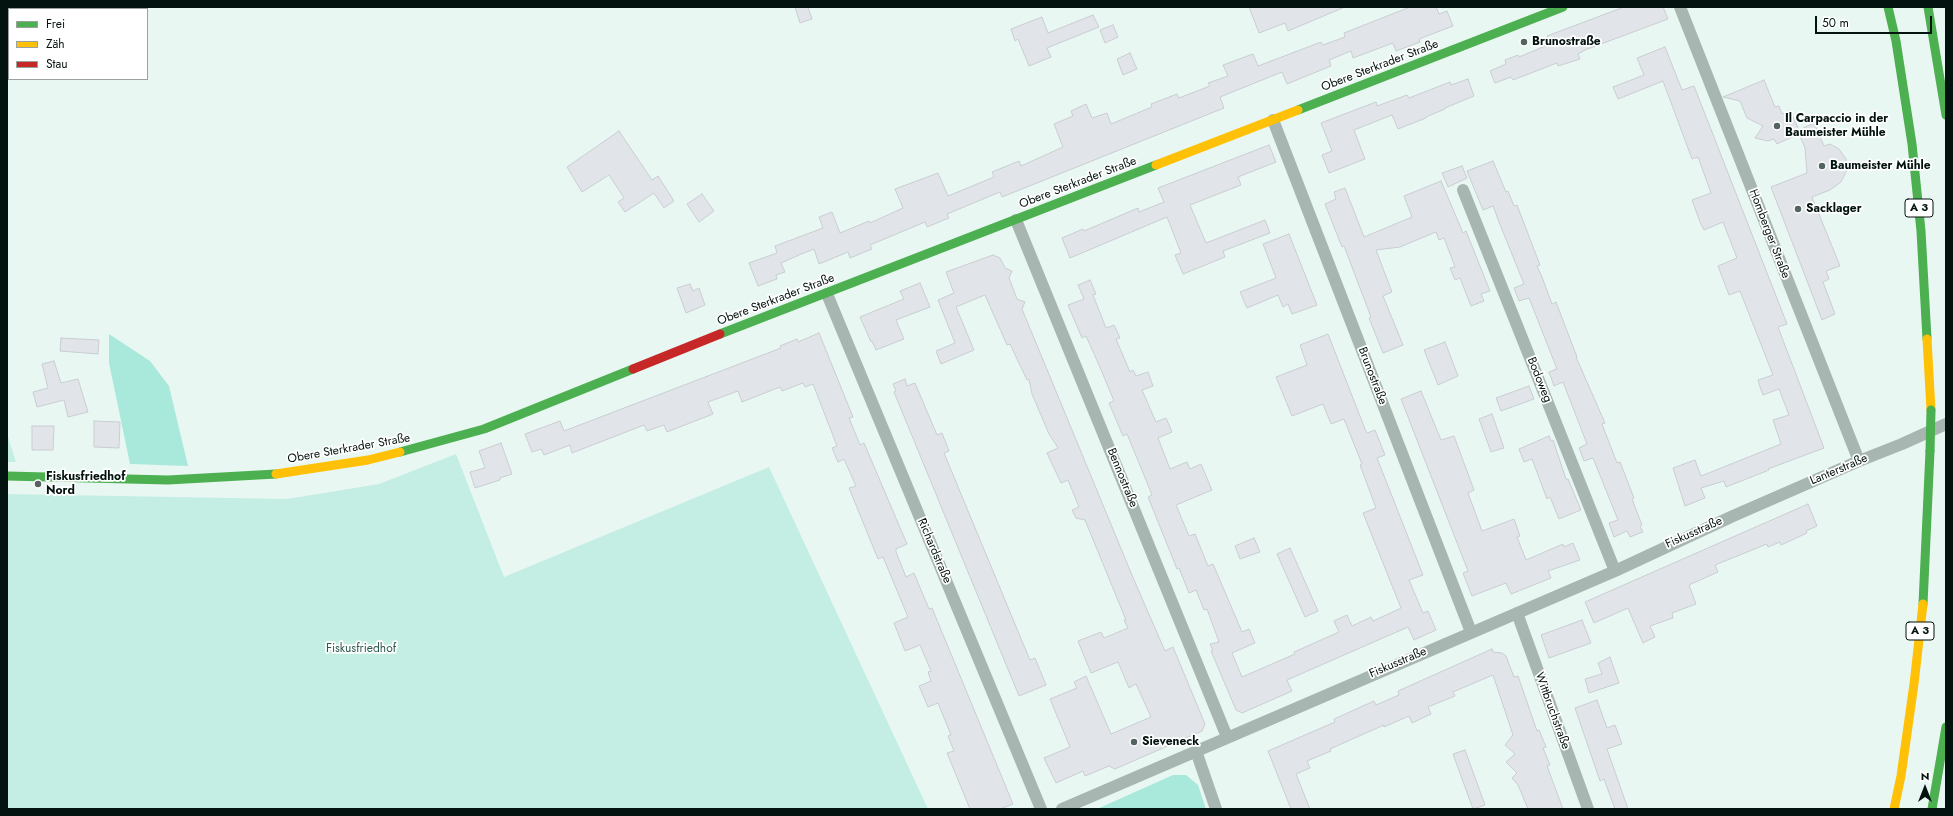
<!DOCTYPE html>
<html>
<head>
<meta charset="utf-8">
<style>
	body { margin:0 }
	#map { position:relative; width:1953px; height:816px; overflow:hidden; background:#e9f7f3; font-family:Jost,sans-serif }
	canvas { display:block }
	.frame { position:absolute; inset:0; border:8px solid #03130f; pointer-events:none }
	.legend { position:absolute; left:8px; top:8px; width:140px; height:72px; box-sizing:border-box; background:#fff; border:1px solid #9aa19f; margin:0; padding:5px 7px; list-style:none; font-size:12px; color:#03130f }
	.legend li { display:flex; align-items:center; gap:8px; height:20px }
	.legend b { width:20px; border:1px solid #9aa19f }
	.north { position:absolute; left:1905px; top:768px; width:40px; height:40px; -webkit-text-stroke:3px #fff; paint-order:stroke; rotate:0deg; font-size:11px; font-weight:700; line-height:16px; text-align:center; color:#03130f }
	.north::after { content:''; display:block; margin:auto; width:14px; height:18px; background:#03130f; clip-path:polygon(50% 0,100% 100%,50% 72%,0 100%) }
	.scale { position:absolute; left:1815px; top:16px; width:117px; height:18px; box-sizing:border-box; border:2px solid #03130f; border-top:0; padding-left:5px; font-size:12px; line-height:14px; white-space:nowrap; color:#03130f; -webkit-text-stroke:3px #fff; paint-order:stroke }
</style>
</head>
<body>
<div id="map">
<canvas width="1953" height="816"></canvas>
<div class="frame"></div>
<ul class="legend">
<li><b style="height:5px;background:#4caf50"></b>Frei</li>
<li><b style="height:5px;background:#ffc107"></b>Zäh</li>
<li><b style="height:5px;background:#c62828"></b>Stau</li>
</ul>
<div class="north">N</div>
<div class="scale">50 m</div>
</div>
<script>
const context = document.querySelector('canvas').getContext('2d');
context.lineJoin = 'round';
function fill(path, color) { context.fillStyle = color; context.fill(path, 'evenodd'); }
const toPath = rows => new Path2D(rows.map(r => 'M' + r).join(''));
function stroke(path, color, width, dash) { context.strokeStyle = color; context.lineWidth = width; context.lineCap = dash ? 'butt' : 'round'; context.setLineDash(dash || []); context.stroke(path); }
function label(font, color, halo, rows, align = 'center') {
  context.font = font + ' Jost,sans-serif'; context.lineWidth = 3.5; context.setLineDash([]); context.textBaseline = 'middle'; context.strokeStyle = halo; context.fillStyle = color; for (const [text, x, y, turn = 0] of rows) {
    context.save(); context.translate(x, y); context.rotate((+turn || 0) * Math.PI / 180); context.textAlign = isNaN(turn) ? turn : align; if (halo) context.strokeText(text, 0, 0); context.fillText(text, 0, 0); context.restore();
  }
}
const green = toPath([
	[7,434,16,462,7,462],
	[456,454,504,577,769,467,928,809,7,809,7,494,287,499,379,484]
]);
const forest = toPath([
	[109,334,150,361,169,386,188,466,130,464,109,363],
	[1173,775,1186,775,1198,785,1206,809,1097,809]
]);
const building = toPath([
	[795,7,808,7,812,19,800,23,795,7],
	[1249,7,1345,7,1288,31,1285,23,1259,33,1249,7],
	[1410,7,1436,7,1439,14,1447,11,1453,26,1419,39,1420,42,1396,51,1393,43,1353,58,1351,51,1329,60,1331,66,1287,84,1282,72,1220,97,1224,108,1002,197,1000,192,947,214,949,218,927,227,925,222,870,245,872,249,850,258,848,252,819,264,814,249,799,255,781,263,785,272,776,275,777,279,758,286,749,263,777,253,775,246,823,228,819,217,832,212,840,233,869,221,870,223,903,208,895,189,938,173,948,196,994,177,992,172,1019,161,1021,166,1063,147,1054,124,1073,116,1071,111,1086,104,1092,118,1107,113,1111,124,1152,107,1151,104,1177,94,1179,98,1210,86,1208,83,1228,76,1223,65,1253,54,1258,66,1321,42,1323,45,1345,37,1344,33,1410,7],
	[1624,7,1663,7,1668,19,1585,50,1578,54,1580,59,1558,66,1557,63,1513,80,1511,77,1495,83,1490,71,1506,64,1505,60,1518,55,1519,57,1550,44,1547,36,1624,7],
	[1093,15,1099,27,1047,48,1051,57,1029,66,1018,39,1015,41,1011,29,1042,17,1048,33,1093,15],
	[1113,25,1118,37,1105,43,1100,30,1113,25],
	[1665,47,1682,90,1694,86,1787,324,1778,327,1824,448,1768,469,1769,470,1726,487,1724,481,1701,488,1705,498,1685,506,1673,468,1695,460,1701,476,1781,444,1773,420,1789,415,1779,389,1763,395,1760,387,1758,380,1773,375,1740,291,1729,295,1718,266,1737,258,1723,222,1704,230,1700,222,1692,200,1711,193,1698,157,1692,159,1663,81,1618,99,1613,87,1644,75,1637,58,1665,47],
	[1130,53,1137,69,1123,75,1117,59,1130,53],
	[1468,79,1474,96,1445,108,1445,109,1426,117,1426,118,1398,129,1392,115,1354,130,1365,159,1329,173,1322,155,1332,151,1321,123,1376,102,1377,106,1407,95,1409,98,1450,82,1451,85,1468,79],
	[1764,80,1775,107,1779,106,1782,114,1790,110,1799,130,1814,123,1824,146,1830,144,1839,149,1846,159,1847,170,1841,182,1830,190,1812,197,1840,266,1826,271,1829,279,1823,282,1835,314,1822,320,1771,187,1807,173,1805,148,1799,134,1777,144,1774,139,1768,141,1755,138,1763,126,1747,118,1740,101,1723,97,1764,80],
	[619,131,652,180,658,176,674,201,664,208,654,193,625,212,618,202,624,198,609,175,582,192,567,167,619,131],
	[1269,145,1276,162,1238,177,1241,185,1190,205,1206,243,1265,220,1270,233,1223,251,1225,257,1183,274,1175,255,1181,253,1167,217,1070,258,1062,238,1083,229,1084,231,1138,208,1139,212,1164,202,1158,188,1269,145],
	[1493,161,1506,192,1508,191,1514,206,1517,205,1540,265,1537,266,1542,277,1552,304,1556,302,1577,357,1576,357,1605,423,1602,424,1617,463,1620,462,1634,498,1632,499,1642,525,1640,526,1643,532,1630,537,1627,531,1614,537,1609,523,1618,520,1593,458,1584,461,1579,448,1587,444,1563,382,1554,386,1549,372,1557,369,1529,298,1519,301,1514,288,1524,284,1499,222,1493,206,1483,210,1467,171,1493,161],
	[1462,166,1467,178,1448,187,1442,173,1462,166],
	[1441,181,1463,233,1466,231,1490,291,1481,294,1484,301,1471,306,1460,278,1455,280,1450,268,1455,267,1444,238,1439,240,1436,232,1400,247,1376,250,1392,292,1383,296,1403,345,1383,353,1369,318,1371,317,1344,246,1342,247,1325,204,1336,199,1334,192,1345,188,1364,237,1412,217,1404,196,1441,181],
	[702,194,714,211,699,222,687,204,702,194],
	[1289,234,1317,305,1292,314,1288,304,1283,307,1278,295,1247,308,1240,292,1276,278,1263,244,1289,234],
	[993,255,1000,258,1005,268,1012,271,1009,278,1017,299,1025,302,1022,309,1134,580,1165,651,1173,647,1205,724,1202,731,1115,769,1109,766,1085,776,1083,771,1056,783,1044,758,1070,747,1050,699,1077,688,1074,682,1086,676,1111,734,1151,717,1136,684,1129,688,1118,662,1091,673,1078,641,1101,632,1104,638,1128,628,1124,620,1126,620,1085,520,1076,518,1072,510,1079,507,1068,480,1061,483,1047,453,1058,448,1049,434,1032,394,1029,379,1027,380,1010,344,1007,345,985,295,956,307,974,350,941,364,936,351,955,343,938,300,954,293,946,272,993,255],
	[1090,280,1096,294,1093,295,1106,328,1114,325,1117,331,1120,338,1116,339,1130,372,1133,370,1136,376,1148,372,1153,386,1142,390,1156,422,1166,418,1172,432,1158,438,1170,469,1187,462,1190,469,1201,464,1212,490,1176,505,1189,536,1195,534,1208,566,1213,564,1242,632,1249,629,1255,643,1232,653,1242,677,1295,654,1294,652,1339,632,1334,621,1347,615,1352,626,1371,617,1373,621,1401,608,1363,513,1376,508,1360,465,1362,464,1344,419,1331,424,1323,404,1292,416,1276,377,1307,365,1300,345,1328,334,1365,429,1367,433,1375,430,1385,455,1377,458,1423,575,1409,580,1423,613,1428,611,1436,630,1414,640,1408,627,1287,680,1292,691,1242,713,1236,710,1211,651,1213,651,1210,644,1219,642,1207,609,1204,610,1196,590,1189,593,1179,568,1177,569,1148,497,1152,495,1139,463,1127,434,1123,436,1109,403,1114,401,1099,365,1086,336,1082,338,1068,305,1084,299,1078,285,1090,280],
	[920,283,930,307,896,320,904,339,876,350,872,341,871,342,860,317,904,299,900,291,920,283],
	[690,284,693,291,699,288,705,305,686,313,677,288,690,284],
	[819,333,853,417,849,418,860,445,864,443,907,544,896,549,896,552,906,577,914,573,929,609,932,608,1013,804,1000,809,970,809,947,753,954,751,948,736,951,735,938,703,928,707,919,686,931,681,928,672,931,671,920,645,905,651,894,623,908,617,883,557,878,559,849,488,856,486,844,459,838,462,832,448,837,446,813,384,805,387,803,383,782,391,780,387,742,402,738,391,708,402,713,414,667,432,664,425,647,431,644,425,572,453,570,445,544,455,541,449,532,452,525,434,560,421,564,431,781,348,780,346,797,339,798,342,819,333],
	[61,338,99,340,98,354,60,351,61,338],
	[1445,342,1458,376,1438,385,1424,350,1445,342],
	[54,361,61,383,78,379,88,412,68,417,64,400,37,407,33,392,48,388,42,364,54,361],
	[905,379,907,386,915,383,937,435,942,433,949,451,944,453,1022,641,1030,660,1035,658,1046,685,1019,696,894,392,896,391,893,384,905,379],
	[1529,386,1534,399,1501,411,1496,398,1529,386],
	[1421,391,1441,440,1454,436,1474,490,1468,493,1482,531,1514,519,1520,536,1517,537,1526,560,1563,544,1564,547,1573,543,1580,560,1548,571,1551,578,1511,594,1506,583,1472,596,1463,573,1468,571,1401,399,1421,391],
	[1492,414,1504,448,1491,452,1479,419,1492,414],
	[94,421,120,422,119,448,94,447,94,421],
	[32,426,54,426,53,450,32,450,32,426],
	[1549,436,1551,441,1553,440,1566,479,1568,479,1581,510,1559,519,1550,497,1547,499,1532,459,1524,462,1519,449,1549,436],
	[501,443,512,474,500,478,500,480,475,488,470,472,485,468,479,451,501,443],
	[1808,504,1817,526,1806,531,1807,533,1781,545,1780,542,1768,547,1767,544,1715,565,1718,572,1689,585,1696,604,1672,613,1673,618,1650,626,1655,637,1643,643,1628,608,1594,623,1585,602,1808,504],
	[1254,538,1260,552,1240,559,1235,546,1254,538],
	[1290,548,1318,611,1305,617,1277,554,1290,548],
	[1582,620,1591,643,1549,658,1541,635,1582,620],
	[1492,649,1493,652,1502,653,1506,656,1514,677,1518,676,1537,731,1539,730,1546,747,1543,748,1550,765,1547,766,1563,809,1528,809,1518,785,1512,778,1517,773,1506,762,1515,754,1505,745,1513,735,1493,675,1453,692,1455,696,1428,707,1431,714,1412,723,1409,716,1384,727,1384,725,1330,749,1331,751,1307,761,1310,768,1296,774,1310,809,1291,809,1268,751,1335,722,1334,719,1374,701,1376,705,1399,695,1398,691,1492,649],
	[1610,657,1619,683,1589,693,1585,679,1602,674,1598,663,1610,657],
	[1597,700,1607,728,1615,725,1622,744,1607,749,1628,809,1615,809,1604,779,1600,781,1575,708,1597,700],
	[1465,750,1485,805,1473,809,1453,754,1465,750]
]);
const street = toPath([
	[1680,7,1859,461],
	[1273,120,1471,632],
	[1463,190,1615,571],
	[1016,220,1227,737],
	[827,294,1041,809],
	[1517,613,1588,809],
	[1196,751,1216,809],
	[1062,809,1615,571,1733,516,1859,461,1902,444,1946,424]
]);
const fast = toPath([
	[1888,7,1896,41,1912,144,1921,231,1927,339],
	[1928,7,1946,115],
	[1298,110,1563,7],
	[720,334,1156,165],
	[400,452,484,429,633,369],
	[7,476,168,480,276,474],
	[1923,604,1930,451],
	[1932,809,1946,727]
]);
const slow = toPath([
	[1156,165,1298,110],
	[1927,339,1931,410],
	[276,474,368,460,400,452],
	[1894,809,1901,776,1914,684,1923,604]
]);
const jam = toPath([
	[633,369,720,334]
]);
const fastBridge = toPath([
	[1930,451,1931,410]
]);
const markers = [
	[1524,42,4,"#54635f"],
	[1777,126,4,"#54635f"],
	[1822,166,4,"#54635f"],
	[1798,209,4,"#54635f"],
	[38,484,4,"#54635f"],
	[1134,742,4,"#54635f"]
];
const shields = [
	[1919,208,28],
	[1920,631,28]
];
const shieldNames = [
	["A 3",1919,208],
	["A 3",1920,631]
];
const poiNames = [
	["Brunostraße",1532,42],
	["Il Carpaccio in der",1785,119],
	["Baumeister Mühle",1785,133],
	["Baumeister Mühle",1830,166],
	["Sacklager",1806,209],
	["Fiskusfriedhof",46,477],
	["Nord",46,491],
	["Sieveneck",1142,742]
];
const streetNames = [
	["Obere Sterkrader Straße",1380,66,-21],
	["Obere Sterkrader Straße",1078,183,-21],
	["Homberger Straße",1769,234,69],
	["Obere Sterkrader Straße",776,300,-21],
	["Brunostraße",1372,376,69],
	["Bodoweg",1539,380,68],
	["Obere Sterkrader Straße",349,449,-10],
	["Lanterstraße",1839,470,-23],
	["Bennostraße",1122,478,68],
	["Fiskusstraße",1694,533,-24],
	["Richardstraße",934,551,67],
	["Fiskusstraße",1398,663,-23],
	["Wittbruchstraße",1552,711,70]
];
const parkNames = [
	["Fiskusfriedhof",361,649]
];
fill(green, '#c4eee4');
fill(forest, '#a8e9db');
fill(building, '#e1e4e9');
stroke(building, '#c9cdd1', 1);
stroke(street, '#a8b6b2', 12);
stroke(fast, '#4caf50', 9);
stroke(slow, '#ffc107', 9);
stroke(jam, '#c62828', 9);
stroke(fastBridge, '#4caf50', 9);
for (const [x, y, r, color] of markers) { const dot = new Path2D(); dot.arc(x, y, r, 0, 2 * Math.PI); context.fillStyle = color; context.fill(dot); stroke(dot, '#fff', 1.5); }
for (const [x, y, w] of shields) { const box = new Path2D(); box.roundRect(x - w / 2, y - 9, w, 18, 3); context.fillStyle = '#fff'; context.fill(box); stroke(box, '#03130f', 1); }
label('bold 11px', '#03130f', null, shieldNames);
label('bold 12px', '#03130f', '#fff', poiNames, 'left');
label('12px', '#03130f', '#fff', streetNames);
label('12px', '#2a584e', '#fff', parkNames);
</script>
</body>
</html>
